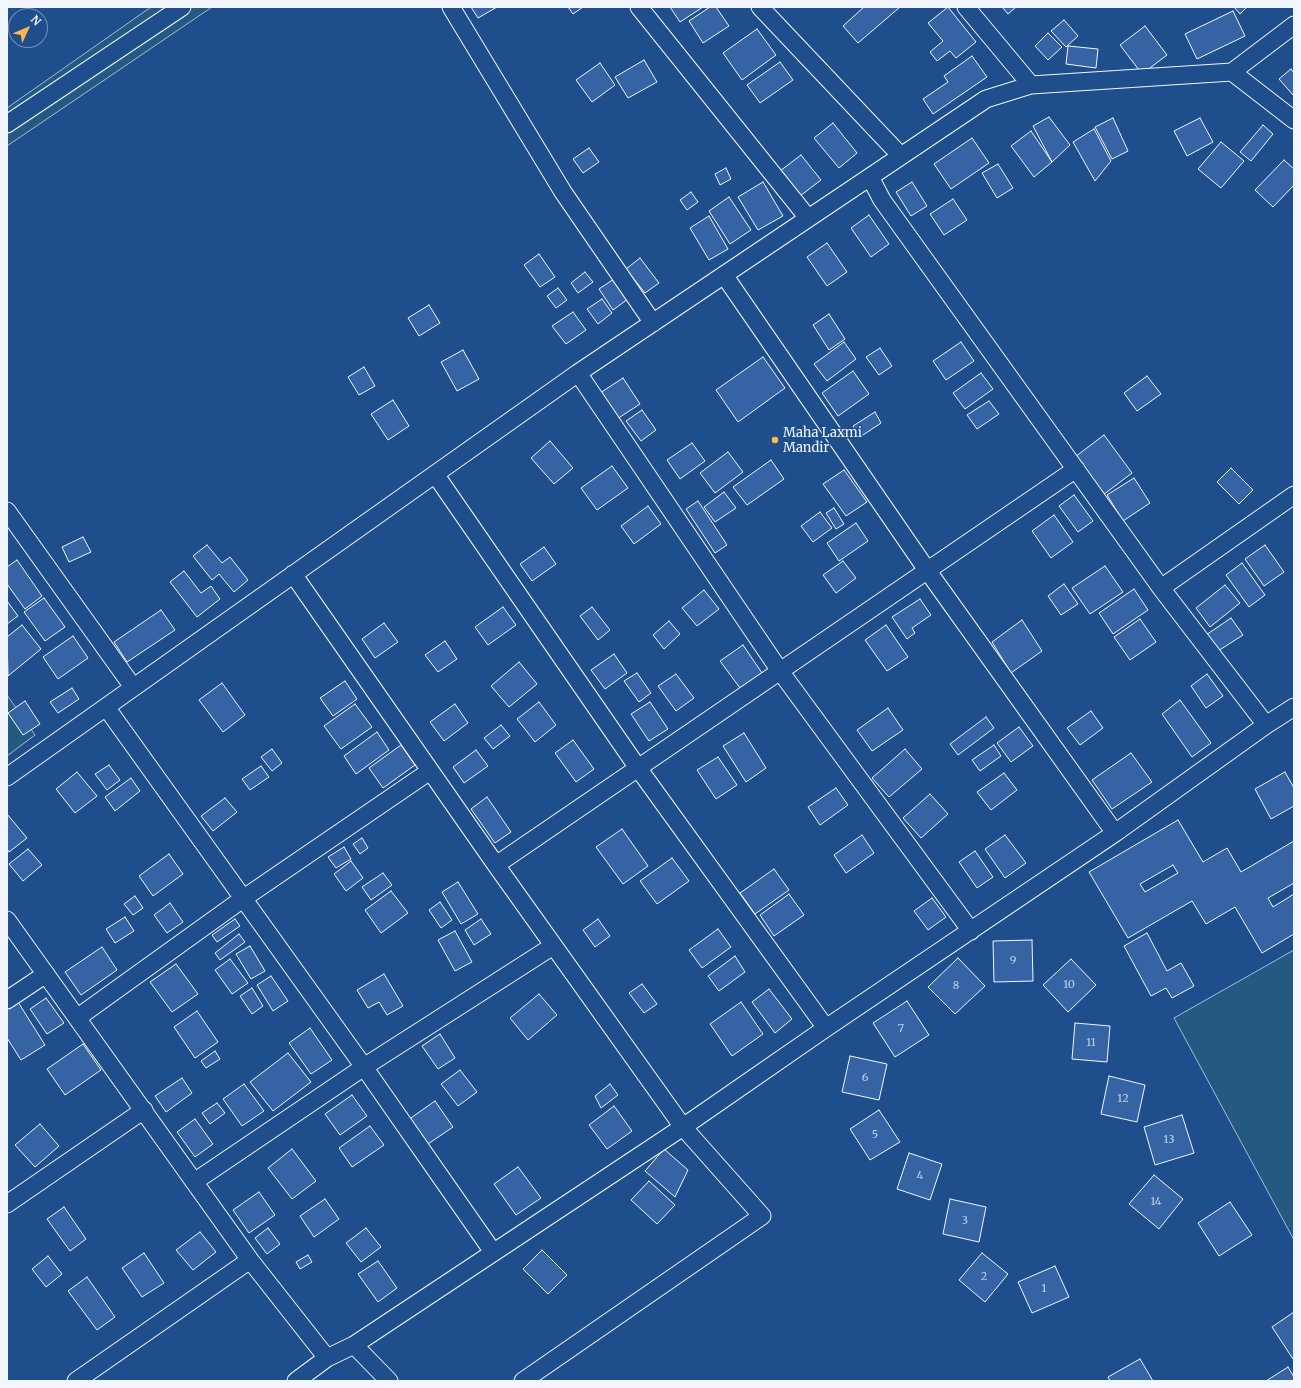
<!DOCTYPE html>
<html>
<head>
<meta charset="utf-8">
<style>
	body { margin:0 }
	#map { position:relative; width:1301px; height:1388px; overflow:hidden; background:#1f4e8c; font-family:Merriweather,serif }
	canvas { display:block }
	.frame { position:absolute; inset:0; border:8px solid #f2f6ff; pointer-events:none }
	.north { position:absolute; left:8px; top:8px; width:40px; height:40px; box-sizing:border-box; background:#1f4e8c; border:1px solid #7391ba; border-radius:50%; rotate:46deg; font-size:11px; font-weight:700; line-height:16px; text-align:center; color:#f2f6ff }
	.north::after { content:''; display:block; margin:auto; width:14px; height:18px; background:#ffb74d; clip-path:polygon(50% 0,100% 100%,50% 72%,0 100%) }
</style>
</head>
<body>
<div id="map">
<canvas width="1301" height="1388"></canvas>
<div class="frame"></div>
<div class="north">N</div>
</div>
<script>
const context = document.querySelector('canvas').getContext('2d');
context.lineJoin = 'round';
function fill(path, color) { context.fillStyle = color; context.fill(path, 'evenodd'); }
const toPath = rows => new Path2D(rows.map(r => 'M' + r).join(''));
function stroke(path, color, width, dash) { context.strokeStyle = color; context.lineWidth = width; context.lineCap = dash ? 'butt' : 'round'; context.setLineDash(dash || []); context.stroke(path); }
function label(font, color, halo, rows, align = 'center') {
  context.font = font + ' Merriweather,serif'; context.lineWidth = 3; context.setLineDash([]); context.textBaseline = 'middle'; context.strokeStyle = halo; context.fillStyle = color; for (const [text, x, y, turn = 0] of rows) {
    context.save(); context.translate(x, y); context.rotate((+turn || 0) * Math.PI / 180); context.textAlign = isNaN(turn) ? turn : align; if (halo) context.strokeText(text, 0, 0); context.fillText(text, 0, 0); context.restore();
  }
}
const green = toPath([
	[151,7,212,7,7,146,7,108,151,7],
	[7,695,35,735,7,756,7,695],
	[1294,950,1294,1240,1174,1018,1294,950]
]);
const building = toPath([
	[471,7,497,7,478,18,471,7],
	[568,7,583,7,573,14,568,7],
	[670,7,703,7,680,22,670,7],
	[710,7,716,7,729,26,703,43,689,21,710,7],
	[864,7,900,7,858,43,843,26,864,7],
	[948,7,976,42,956,58,950,51,937,61,930,52,943,41,928,23,948,7],
	[1002,7,1016,7,1008,14,1002,7],
	[1234,7,1247,7,1240,14,1234,7],
	[1233,11,1245,36,1197,59,1185,34,1233,11],
	[1064,20,1078,36,1066,47,1051,31,1064,20],
	[1145,26,1167,55,1142,74,1120,45,1145,26],
	[757,29,776,55,742,80,723,53,757,29],
	[1048,33,1062,47,1048,60,1035,46,1048,33],
	[1068,46,1098,49,1096,68,1066,64,1068,46],
	[972,56,987,77,933,114,923,99,948,82,944,76,972,56],
	[644,60,657,82,628,98,615,77,644,60],
	[780,62,793,80,760,103,747,85,780,62],
	[600,63,615,85,592,102,576,80,600,63],
	[1291,69,1294,73,1294,96,1279,79,1291,69],
	[1049,117,1070,145,1052,162,1033,126,1049,117],
	[1113,118,1128,151,1112,159,1095,127,1113,118],
	[1200,118,1213,142,1187,156,1174,131,1200,118],
	[833,123,857,153,839,168,814,138,833,123],
	[1263,125,1273,134,1251,161,1240,152,1263,125],
	[1094,129,1111,161,1095,181,1073,142,1094,129],
	[1031,131,1052,162,1034,177,1011,146,1031,131],
	[972,138,989,163,951,189,934,164,972,138],
	[1221,142,1244,161,1221,188,1198,169,1221,142],
	[589,148,599,162,583,173,573,159,589,148],
	[801,155,821,180,800,196,780,171,801,155],
	[1284,160,1294,169,1294,185,1273,207,1255,190,1284,160],
	[998,164,1013,188,997,198,982,173,998,164],
	[726,168,731,179,720,185,715,174,726,168],
	[763,182,783,216,758,230,738,197,763,182],
	[912,182,927,206,911,216,896,192,912,182],
	[691,192,698,202,687,210,680,200,691,192],
	[729,197,751,230,730,244,709,211,729,197],
	[953,199,967,220,944,235,930,214,953,199],
	[869,215,889,244,871,257,851,228,869,215],
	[709,216,728,249,709,260,690,228,709,216],
	[827,243,847,272,827,286,807,257,827,243],
	[539,254,555,277,540,287,524,265,539,254],
	[640,258,659,283,645,293,626,269,640,258],
	[585,272,593,282,578,293,571,283,585,272],
	[614,279,628,299,613,310,599,289,614,279],
	[558,288,567,300,556,308,547,296,558,288],
	[602,299,612,313,598,324,587,309,602,299],
	[429,305,440,323,419,336,408,318,429,305],
	[573,312,586,330,566,344,552,326,573,312],
	[829,314,845,339,829,350,813,325,829,314],
	[844,342,856,359,827,381,814,364,844,342],
	[961,342,974,361,946,380,933,361,961,342],
	[880,348,892,366,879,375,866,357,880,348],
	[463,350,479,379,457,391,441,362,463,350],
	[763,357,785,388,738,422,716,390,763,357],
	[364,367,375,386,359,395,348,377,364,367],
	[853,371,869,394,838,416,822,393,853,371],
	[981,373,993,389,965,409,953,393,981,373],
	[1147,376,1161,394,1137,411,1124,393,1147,376],
	[623,378,640,404,617,419,600,393,623,378],
	[393,400,409,426,388,440,371,414,393,400],
	[989,401,999,414,977,429,967,415,989,401],
	[642,410,656,430,641,441,626,421,642,410],
	[875,412,881,423,860,437,853,426,875,412],
	[1104,435,1132,473,1103,495,1075,457,1104,435],
	[550,441,573,468,554,484,531,458,550,441],
	[692,443,705,461,680,479,667,460,692,443],
	[728,452,743,472,715,493,700,473,728,452],
	[771,460,784,479,747,505,733,487,771,460],
	[612,466,628,488,597,510,581,488,612,466],
	[1231,468,1253,490,1239,504,1217,482,1231,468],
	[844,470,867,502,846,516,823,484,844,470],
	[1134,478,1150,503,1123,521,1107,495,1134,478],
	[724,492,736,508,715,522,704,507,724,492],
	[1074,495,1093,521,1078,532,1059,506,1074,495],
	[698,501,727,545,715,553,686,509,698,501],
	[648,506,661,524,634,544,621,526,648,506],
	[834,508,844,524,836,529,826,513,834,508],
	[820,512,832,528,813,542,801,526,820,512],
	[1054,515,1073,542,1051,558,1032,531,1054,515],
	[856,523,868,541,839,561,827,543,856,523],
	[83,537,91,552,69,562,62,547,83,537],
	[207,545,222,563,230,557,248,580,234,592,219,574,212,580,193,556,207,545],
	[1265,545,1284,572,1264,586,1245,559,1265,545],
	[544,547,556,564,532,581,520,564,544,547],
	[17,560,42,596,25,609,7,584,7,567,17,560],
	[843,561,856,578,836,593,823,575,843,561],
	[1242,563,1265,595,1249,607,1226,575,1242,563],
	[1105,566,1123,592,1090,614,1072,588,1105,566],
	[184,571,201,593,211,586,220,599,197,617,170,582,184,571],
	[1064,584,1078,604,1061,615,1048,596,1064,584],
	[1225,585,1240,603,1210,627,1196,608,1225,585],
	[1134,589,1148,610,1113,634,1099,613,1134,589],
	[704,590,719,609,697,626,682,608,704,590],
	[44,598,65,627,45,641,24,612,44,598],
	[920,599,931,615,912,628,915,633,907,639,892,617,920,599],
	[7,601,18,616,7,624,7,601],
	[503,607,516,625,488,645,475,627,503,607],
	[592,607,610,630,598,640,580,616,592,607],
	[161,610,175,630,127,662,114,642,161,610],
	[1231,618,1243,635,1218,651,1206,635,1231,618],
	[1140,619,1156,642,1130,660,1114,637,1140,619],
	[1022,620,1042,651,1011,673,992,642,1022,620],
	[669,621,680,634,664,649,653,635,669,621],
	[384,623,398,642,375,658,362,639,384,623],
	[22,625,41,649,8,676,7,637,22,625],
	[886,625,908,657,887,671,865,640,886,625],
	[73,636,88,658,58,679,43,657,73,636],
	[445,641,457,659,438,672,425,655,445,641],
	[743,645,762,673,740,688,720,661,743,645],
	[614,654,627,673,605,689,591,670,614,654],
	[519,662,537,684,509,707,491,686,519,662],
	[637,673,651,693,639,702,624,681,637,673],
	[676,674,694,698,676,711,658,686,676,674],
	[1207,674,1223,696,1206,708,1191,686,1207,674],
	[345,681,357,699,333,716,320,698,345,681],
	[222,683,245,715,223,732,199,700,222,683],
	[72,688,79,699,58,713,50,702,72,688],
	[1180,700,1211,743,1192,757,1162,714,1180,700],
	[25,701,40,724,23,735,8,713,25,701],
	[539,702,556,725,535,742,517,719,539,702],
	[650,702,668,729,649,741,631,714,650,702],
	[355,704,372,727,341,749,324,726,355,704],
	[455,704,468,723,444,741,430,722,455,704],
	[888,708,903,730,872,751,857,730,888,708],
	[1091,711,1103,728,1080,745,1067,728,1091,711],
	[986,717,994,728,958,755,950,744,986,717],
	[501,725,510,736,493,749,484,738,501,725],
	[1019,727,1033,746,1011,762,997,743,1019,727],
	[377,732,389,750,356,774,344,756,377,732],
	[744,733,766,768,746,782,723,746,744,733],
	[573,740,594,769,576,782,555,753,573,740],
	[401,745,415,765,383,788,369,768,401,745],
	[994,745,1001,756,980,771,972,760,994,745],
	[272,749,282,763,272,771,261,757,272,749],
	[905,749,922,769,889,797,872,778,905,749],
	[476,750,488,766,464,783,453,767,476,750],
	[1131,753,1152,782,1112,809,1092,780,1131,753],
	[718,757,737,785,716,799,697,770,718,757],
	[109,765,120,780,107,790,95,774,109,765],
	[261,766,269,777,250,790,242,779,261,766],
	[77,772,97,796,75,813,56,789,77,772],
	[1285,772,1294,788,1294,806,1271,819,1255,789,1285,772],
	[1004,773,1017,790,991,810,977,792,1004,773],
	[131,778,140,791,115,811,105,797,131,778],
	[836,788,848,805,820,825,808,807,836,788],
	[930,794,948,814,921,838,903,818,930,794],
	[487,797,511,832,495,843,471,809,487,797],
	[225,798,237,812,213,831,201,816,225,798],
	[7,814,27,838,9,852,7,849,7,814],
	[1178,820,1203,862,1227,848,1241,872,1294,841,1294,883,1268,898,1273,907,1294,894,1294,934,1262,953,1235,907,1206,924,1192,901,1128,938,1089,872,1178,820],
	[1173,865,1178,873,1145,892,1140,884,1173,865],
	[622,829,648,866,623,884,596,847,622,829],
	[862,835,874,853,846,873,834,855,862,835],
	[1005,835,1026,863,1005,878,985,849,1005,835],
	[362,838,368,848,360,854,353,844,362,838],
	[344,847,351,859,336,868,328,857,344,847],
	[28,849,42,865,23,881,9,864,28,849],
	[975,851,993,877,977,888,959,862,975,851],
	[169,854,183,874,153,896,139,876,169,854],
	[672,858,689,881,657,904,640,881,672,858],
	[351,861,363,878,346,891,334,874,351,861],
	[774,869,789,890,755,914,740,893,774,869],
	[383,873,392,885,371,900,362,887,383,873],
	[458,882,478,914,461,924,442,892,458,882],
	[391,891,408,913,381,933,365,910,391,891],
	[789,894,804,915,774,936,760,915,789,894],
	[135,896,143,908,133,915,124,904,135,896],
	[932,898,946,917,928,930,914,911,932,898],
	[440,902,452,920,441,928,429,910,440,902],
	[170,903,183,922,167,933,154,915,170,903],
	[125,917,134,931,115,943,106,929,125,917],
	[235,919,240,926,217,942,212,935,235,919],
	[481,919,491,934,474,945,465,930,481,919],
	[598,919,610,936,595,947,583,930,598,919],
	[718,929,731,947,702,968,689,950,718,929],
	[455,931,472,962,455,971,438,940,455,931],
	[1147,933,1167,971,1181,963,1194,986,1172,998,1166,988,1151,996,1124,946,1147,933],
	[239,934,245,942,220,960,215,953,239,934],
	[1032,940,1033,981,994,982,993,941,1032,940],
	[250,946,265,971,251,979,236,954,250,946],
	[102,947,117,970,81,995,65,972,102,947],
	[735,956,745,972,719,991,708,976,735,956],
	[958,958,985,986,955,1014,928,987,958,958],
	[230,959,248,983,232,994,215,970,230,959],
	[1071,959,1096,985,1068,1012,1043,985,1071,959],
	[176,964,198,994,172,1012,150,982,176,964],
	[384,974,403,1006,387,1015,379,1002,368,1008,357,990,384,974],
	[271,976,288,1001,273,1011,257,985,271,976],
	[642,984,657,1004,644,1013,629,993,642,984],
	[252,988,263,1006,252,1014,240,996,252,988],
	[769,989,792,1019,775,1033,752,1002,769,989],
	[539,994,557,1015,528,1040,510,1018,539,994],
	[46,998,64,1023,47,1034,30,1009,46,998],
	[907,1001,929,1035,895,1057,873,1023,907,1001],
	[18,1002,45,1045,21,1060,7,1038,7,1009,18,1002],
	[741,1002,763,1034,732,1056,710,1024,741,1002],
	[197,1011,218,1042,195,1058,174,1027,197,1011],
	[1075,1023,1110,1026,1107,1062,1072,1059,1075,1023],
	[310,1028,332,1060,311,1074,289,1043,310,1028],
	[440,1034,455,1058,438,1069,422,1046,440,1034],
	[83,1044,101,1070,65,1095,47,1069,83,1044],
	[215,1051,220,1059,206,1068,201,1061,215,1051],
	[288,1053,311,1082,273,1111,250,1082,288,1053],
	[850,1056,887,1064,879,1100,842,1092,850,1056],
	[460,1070,477,1092,458,1106,441,1084,460,1070],
	[1109,1076,1145,1085,1137,1122,1101,1114,1109,1076],
	[182,1078,192,1093,166,1112,155,1096,182,1078],
	[244,1084,264,1111,242,1126,223,1099,244,1084],
	[610,1084,618,1095,601,1108,595,1096,610,1084],
	[352,1095,367,1116,340,1135,325,1114,352,1095],
	[435,1101,453,1127,425,1146,408,1120,435,1101],
	[217,1103,225,1113,210,1124,202,1113,217,1103],
	[614,1106,632,1131,607,1149,589,1125,614,1106],
	[879,1110,900,1142,870,1160,850,1129,879,1110],
	[1182,1115,1194,1153,1155,1165,1144,1127,1182,1115],
	[195,1119,213,1144,195,1157,177,1132,195,1119],
	[40,1124,59,1146,35,1167,15,1145,40,1124],
	[370,1126,384,1145,352,1167,339,1148,370,1126],
	[292,1149,316,1181,292,1199,268,1168,292,1149],
	[664,1149,688,1170,675,1197,645,1171,664,1149],
	[909,1153,942,1164,930,1200,897,1189,909,1153],
	[518,1167,541,1198,516,1215,494,1184,518,1167],
	[1154,1175,1183,1199,1159,1229,1129,1204,1154,1175],
	[649,1181,675,1205,657,1224,631,1200,649,1181],
	[259,1192,275,1215,249,1233,233,1210,259,1192],
	[325,1199,339,1219,314,1237,300,1216,325,1199],
	[950,1199,986,1207,979,1242,943,1234,950,1199],
	[1230,1202,1252,1235,1219,1256,1198,1223,1230,1202],
	[64,1207,86,1239,70,1251,47,1219,64,1207],
	[268,1228,280,1244,267,1254,255,1238,268,1228],
	[366,1228,381,1247,361,1262,346,1243,366,1228],
	[200,1232,216,1252,193,1270,176,1250,200,1232],
	[542,1250,567,1275,548,1294,523,1269,542,1250],
	[144,1253,164,1283,142,1297,122,1268,144,1253],
	[982,1253,1008,1274,985,1302,959,1280,982,1253],
	[308,1255,312,1262,300,1269,296,1262,308,1255],
	[48,1256,62,1274,46,1287,32,1269,48,1256],
	[378,1261,397,1288,378,1302,358,1274,378,1261],
	[1055,1266,1069,1297,1032,1313,1018,1282,1055,1266],
	[87,1277,115,1317,97,1330,68,1291,87,1277],
	[1294,1312,1294,1359,1293,1359,1272,1327,1294,1312],
	[1140,1359,1153,1381,1110,1381,1108,1377,1140,1359],
	[1288,1367,1294,1377,1294,1381,1266,1381,1288,1367]
]);
const minor = toPath([
	[451,7,563,192,653,323],
	[639,7,808,218],
	[760,7,901,156],
	[966,7,1031,85],
	[1232,72,1294,25],
	[7,124,182,7],
	[870,177,882,200,1161,588,1266,725],
	[724,275,927,570,1115,833],
	[578,373,780,671,971,931],
	[435,474,638,768,826,1028],
	[7,511,133,687],
	[293,574,496,865,683,1127,762,1216,523,1381],
	[1161,588,1294,495],
	[106,707,364,1067,493,1252],
	[7,777,578,373,986,99,1031,85,1232,72,1294,120],
	[496,865,1076,469],
	[7,920,250,1260,327,1358,354,1345,389,1381],
	[7,1000,46,974],
	[77,1018,244,898,430,771],
	[194,1182,364,1067,553,946],
	[7,1204,144,1110],
	[354,1345,683,1127,826,1028,1115,833,1266,725,1294,707],
	[76,1381,250,1260],
	[296,1381,327,1358]
]);
const markers = [
	[775,440,4,"#ffb74d"]
];
const numberNames = [
	["9",1013,961],
	["10",1069,985],
	["8",956,986],
	["7",901,1029],
	["11",1091,1043],
	["6",865,1078],
	["12",1123,1099],
	["5",875,1135],
	["13",1169,1140],
	["4",920,1176],
	["14",1156,1202],
	["3",965,1221],
	["2",984,1277],
	["1",1044,1289]
];
const poiNames = [
	["Maha Laxmi",783,433],
	["Mandir",783,448]
];
fill(green, '#245a82');
stroke(green, '#a8bbd7', 1);
fill(building, '#3563a3');
stroke(building, '#f2f6ff', 1);
stroke(minor, '#f2f6ff', 19);
stroke(minor, '#1f4e8c', 17);
for (const [x, y, r, color] of markers) { const dot = new Path2D(); dot.arc(x, y, r, 0, 2 * Math.PI); context.fillStyle = color; context.fill(dot); stroke(dot, '#1f4e8c', 1.5); }
label('11px', '#c3d1e8', null, numberNames);
label('13px', '#f2f6ff', '#1f4e8c', poiNames, 'left');
</script>
</body>
</html>
